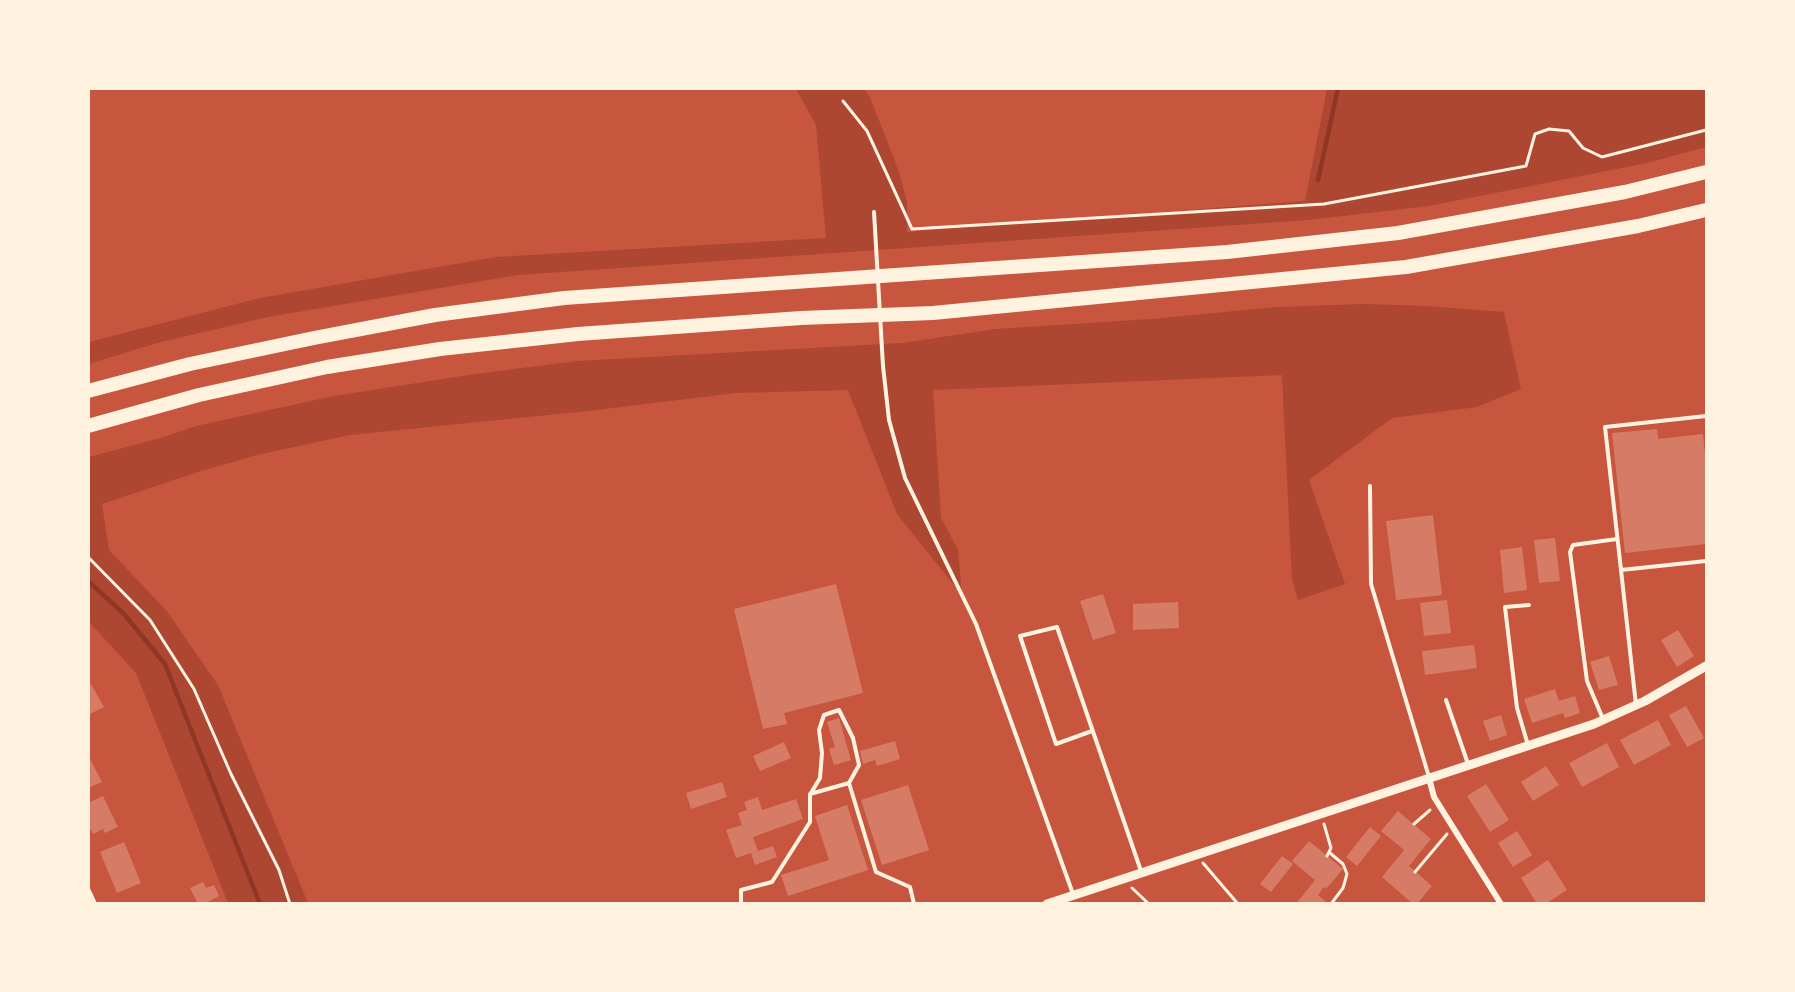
<!DOCTYPE html>
<html>
<head>
<meta charset="utf-8">
<style>
	body { margin:0 }
	#map { position:relative; width:1795px; height:992px; overflow:hidden; background:#c8553d; font-family:"Archivo Narrow",sans-serif }
	canvas { display:block }
	.frame { position:absolute; inset:0; border:90px solid #fff3e0; pointer-events:none }
</style>
</head>
<body>
<div id="map">
<canvas width="1795" height="992"></canvas>
<div class="frame"></div>
</div>
<script>
const context = document.querySelector('canvas').getContext('2d');
context.lineJoin = 'round';
function fill(path, color) { context.fillStyle = color; context.fill(path, 'evenodd'); }
const toPath = rows => new Path2D(rows.map(r => 'M' + r).join(''));
function stroke(path, color, width, dash) { context.strokeStyle = color; context.lineWidth = width; context.lineCap = dash ? 'butt' : 'round'; context.setLineDash(dash || []); context.stroke(path); }
const green = toPath([
	[796,89,864,89,870,97,899,172,907,202,907,232,1305,201,1327,89,1706,89,1706,147,1647,163,1429,206,1308,220,518,275,268,317,157,343,89,364,89,342,260,298,496,257,826,238,816,125],
	[1364,304,1428,306,1504,312,1521,389,1477,407,1392,418,1309,480,1345,584,1298,600,1292,580,1282,375,933,390,941,518,958,550,962,595,897,514,848,390,736,393,588,411,350,435,257,455,198,472,102,504,109,550,166,610,218,685,308,903,228,903,136,673,89,622,89,457,164,437,196,426,334,396,475,374,577,361,902,343,995,329,1152,319,1277,307]
]);
const stream = toPath([
	[1318,180,1338,88],
	[88,581,124,614,165,664,260,904]
]);
const building = toPath([
	[1657,429,1658,439,1703,434,1706,466,1706,544,1625,553,1612,433],
	[1433,515,1442,595,1396,600,1386,521],
	[1555,538,1560,581,1539,583,1534,540],
	[1522,547,1527,590,1504,593,1500,550],
	[836,584,863,693,784,713,787,724,763,729,734,609],
	[1103,594,1116,633,1093,640,1080,601],
	[1447,600,1451,633,1424,636,1420,603],
	[1178,602,1179,628,1133,630,1133,604],
	[1678,630,1694,656,1677,667,1661,640],
	[1474,645,1477,668,1425,675,1422,651],
	[1609,656,1618,685,1599,690,1590,662],
	[88,679,104,707,88,715],
	[1555,689,1559,701,1575,696,1580,713,1565,718,1563,713,1532,723,1524,699],
	[1686,706,1704,738,1687,747,1669,715],
	[1501,715,1507,735,1490,741,1483,721],
	[839,718,851,760,834,765,829,749,835,747,827,722],
	[1658,720,1671,745,1634,765,1620,740],
	[895,741,900,759,877,766,875,760,863,764,860,751],
	[784,742,791,758,760,771,753,756],
	[1607,743,1619,767,1582,787,1569,763],
	[88,755,102,782,88,788],
	[1546,766,1559,785,1533,801,1521,782],
	[722,782,727,797,691,809,686,793],
	[1486,784,1509,820,1490,832,1467,796],
	[908,785,929,850,882,865,861,800],
	[103,796,118,827,105,833,103,829,93,834,88,825,88,803],
	[758,797,762,810,796,799,803,819,753,837,758,851,773,846,777,857,755,865,751,853,736,858,726,830,742,825,738,813,747,810,744,802],
	[847,805,868,870,788,896,781,875,829,860,815,816],
	[1398,811,1431,839,1409,866,1432,886,1417,904,1413,904,1382,877,1404,850,1381,831],
	[1370,827,1381,836,1357,866,1346,857],
	[1517,831,1532,855,1513,867,1498,843],
	[1309,841,1343,869,1326,889,1324,887,1318,895,1328,904,1296,904,1315,880,1292,861],
	[124,842,141,883,117,893,100,852],
	[1282,856,1293,864,1271,892,1260,884],
	[1548,860,1567,890,1545,904,1537,904,1521,878],
	[203,882,206,888,214,885,219,896,204,904,198,904,190,888]
]);
const path = toPath([
	[843,101,867,131,912,229,1324,204,1526,166,1535,134,1549,129,1569,131,1583,148,1602,157,1706,130],
	[88,557,150,620,194,689,231,774,279,870,290,904],
	[1324,824,1331,848,1327,856],
	[1414,824,1430,810],
	[1330,853,1343,864,1347,874,1343,888,1331,904],
	[1203,863,1238,904],
	[1415,872,1447,834],
	[1132,888,1149,904]
]);
const service = toPath([
	[874,212,883,366,889,420,905,478,976,624,1073,894],
	[1370,486,1371,584,1429,777],
	[1621,570,1605,427,1706,416],
	[1446,700,1468,764],
	[1636,705,1621,570,1706,561],
	[1603,719,1587,681,1570,552,1573,545,1617,539],
	[1092,731,1056,744,1020,636,1057,627,1141,871],
	[1528,745,1517,708,1505,607,1529,605],
	[811,793,820,778,822,753,819,730,824,715,839,710,853,738,859,765,849,783],
	[741,904,741,890,772,882,810,822,810,794,849,783,876,872,910,887,914,904]
]);
const minor = toPath([
	[1429,778,1434,797,1501,904],
	[88,891,94,904]
]);
const tertiary = toPath([
	[1047,904,1594,724,1645,701,1706,666]
]);
const motorway = toPath([
	[88,391,190,364,314,338,435,315,564,298,1227,252,1398,233,1625,192,1706,172],
	[88,426,199,395,327,367,440,349,578,334,801,318,933,313,1406,267,1638,226,1706,210]
]);
fill(green, '#ae4732');
stroke(stream, '#8f3625', 4.5);
fill(building, '#d67c66');
stroke(path, '#fff3e0', 3);
stroke(service, '#fff3e0', 4);
stroke(minor, '#fff3e0', 6);
stroke(tertiary, '#fff3e0', 9);
stroke(motorway, '#fff3e0', 14);
</script>
</body>
</html>
